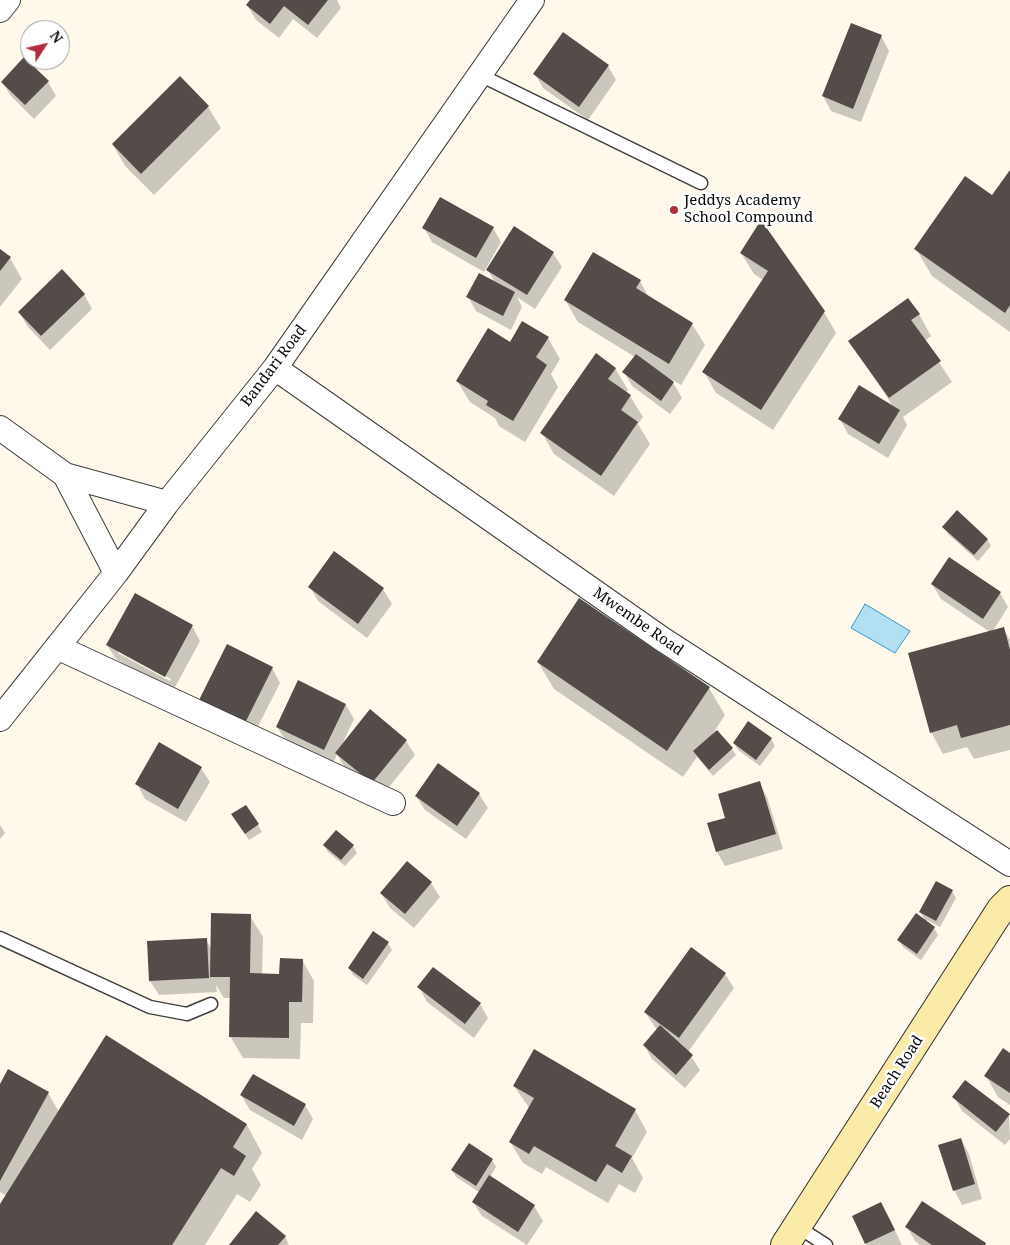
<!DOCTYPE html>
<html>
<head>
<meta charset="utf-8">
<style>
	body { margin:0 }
	#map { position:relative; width:1010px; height:1245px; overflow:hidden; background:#fef9eb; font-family:"Noto Serif",serif }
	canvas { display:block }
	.north { position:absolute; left:20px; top:20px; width:50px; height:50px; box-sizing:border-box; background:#fff; border:1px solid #9d9d9d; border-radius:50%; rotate:55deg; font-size:14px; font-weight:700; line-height:20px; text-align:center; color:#0b0b0b }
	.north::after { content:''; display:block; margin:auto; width:18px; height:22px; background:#b32c3c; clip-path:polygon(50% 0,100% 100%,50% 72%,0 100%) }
</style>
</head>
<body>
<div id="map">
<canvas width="1010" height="1245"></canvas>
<div class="north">N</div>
</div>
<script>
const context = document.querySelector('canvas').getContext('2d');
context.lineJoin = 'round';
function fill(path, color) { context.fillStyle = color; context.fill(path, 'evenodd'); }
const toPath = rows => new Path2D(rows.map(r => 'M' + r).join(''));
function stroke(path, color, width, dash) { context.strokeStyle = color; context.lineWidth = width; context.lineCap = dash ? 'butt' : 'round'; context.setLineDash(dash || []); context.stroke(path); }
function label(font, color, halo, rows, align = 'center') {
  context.font = font + ' "Noto Serif",serif'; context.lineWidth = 5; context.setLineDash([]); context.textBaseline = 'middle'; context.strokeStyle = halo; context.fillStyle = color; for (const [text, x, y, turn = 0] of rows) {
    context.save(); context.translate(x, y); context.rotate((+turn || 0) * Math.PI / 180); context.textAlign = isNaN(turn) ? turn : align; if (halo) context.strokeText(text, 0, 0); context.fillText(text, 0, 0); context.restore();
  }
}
const water = toPath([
	[865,604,910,631,895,653,851,628,865,604]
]);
const shadow = toPath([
	[252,0,337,0,341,8,317,38,293,19,279,38,256,20,247,5],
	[881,36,889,51,861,122,831,111,823,96],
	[608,66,616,80,588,120,543,88,535,74],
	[180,78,208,107,221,128,154,195,125,166,113,145],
	[2,82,48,82,56,96,34,119,11,96],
	[1010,172,1010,332,932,276,916,249,993,197],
	[761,222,824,312,836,333,773,430,716,393,704,372,763,280,754,274,741,253],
	[424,228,493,228,501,242,484,272,432,242],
	[0,250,10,258,22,279,0,307],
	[553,253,562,267,535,309,517,297,522,307,511,330,476,311,468,297,495,283,488,270],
	[640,281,649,298,692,324,705,345,681,385,671,379,682,398,670,414,632,386,624,372,635,357,578,322,565,300],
	[84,294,92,309,50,350,28,327,19,312],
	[919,314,931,336,925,341,952,382,903,417,907,425,888,458,848,434,840,419,894,408,850,341],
	[548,338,560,359,551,374,558,387,525,442,499,426,495,418,470,402,457,381,510,344],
	[615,368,628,390,626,393,630,396,643,417,638,424,650,444,614,496,554,454,542,433],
	[944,527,987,539,991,546,978,561,948,534],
	[334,553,383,589,392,604,367,638,318,601,310,587],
	[932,584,1000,593,1008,607,993,631,1003,628,1010,640,1010,750,974,759,967,747,943,754,931,732,990,632,941,599],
	[192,626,200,641,173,691,116,659,107,645],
	[118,650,171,679,170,681,118,653],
	[538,662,709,688,725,715,712,735,732,749,736,755,713,776,697,757,683,777,554,689],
	[272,668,280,683,251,740,207,718],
	[346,705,354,719,341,747,371,711,406,741,415,755,381,797,345,768,337,754,333,764,286,741,277,727],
	[771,739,775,746,760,766,738,750,734,743],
	[201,768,210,782,186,822,145,799,137,784],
	[759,783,767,797,783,849,725,866,717,852,708,824,726,819],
	[479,794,488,808,466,839,425,810,416,796],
	[237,821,258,825,262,832,249,840],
	[0,825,5,833,0,839],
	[324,846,353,846,357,853,345,866,328,852],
	[431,883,440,897,414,928,390,908,381,893],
	[952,891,956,898,940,927,927,920,926,922,934,928,938,935,921,960,903,947,899,940,926,922,920,912],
	[250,916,263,937,262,975,281,975,302,960,314,981,313,1023,301,1023,300,1059,243,1058,230,1036,231,998,224,998,216,985,217,992,159,995,150,981,206,940,212,950],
	[388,943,392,950,367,985,353,975,349,968],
	[691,949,725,974,734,988,688,1052,700,1070,685,1088,652,1059,644,1045,657,1030,645,1012],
	[419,987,480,1004,488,1018,474,1038,427,1002],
	[107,1037,247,1125,262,1153,252,1169,261,1185,250,1202,237,1194,205,1245,0,1245,0,1206,7,1196,0,1192,0,1086,48,1093,59,1112],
	[1010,1055,1010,1105,998,1097,986,1076],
	[514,1086,635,1110,647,1132,632,1158,643,1178,635,1193,619,1184,608,1203,546,1167,542,1174,523,1163,510,1142,530,1109],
	[241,1095,305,1105,313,1119,302,1140,250,1110],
	[954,1097,1009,1115,1010,1139,1005,1145,962,1111],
	[961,1139,969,1154,982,1199,962,1205,954,1190],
	[492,1160,496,1167,490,1177,534,1206,543,1221,527,1245,482,1216,473,1202,479,1192,456,1177,452,1170],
	[854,1216,889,1218,902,1245,867,1245],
	[907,1227,985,1244,986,1245,920,1245,915,1241],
	[285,1236,289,1245,231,1245]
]);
const building = toPath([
	[250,0,328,0,308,25,284,6,270,24,246,5],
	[851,23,882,35,853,109,822,96],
	[563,32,609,65,579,107,533,74],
	[24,57,49,81,25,105,1,82],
	[180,76,209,106,141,174,112,144],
	[1010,170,1010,305,1005,313,914,249,965,176,992,195],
	[440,197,494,227,476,258,422,228],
	[761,220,825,311,761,410,702,372,768,271,740,253],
	[514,226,554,252,527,295,486,270],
	[0,249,11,257,0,271],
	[593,252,641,280,636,288,693,323,669,364,564,300],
	[62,269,85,294,41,336,18,312],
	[479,273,515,292,503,316,466,297],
	[908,298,920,314,911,320,941,361,889,398,848,341],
	[522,321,549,337,536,357,547,365,513,421,486,405,488,401,456,381,488,328,510,342],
	[596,353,616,368,608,379,631,395,621,410,638,422,601,476,540,433],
	[636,354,674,382,661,401,622,372],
	[859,385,900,410,879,444,838,419],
	[957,510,988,539,974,555,942,527],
	[334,551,384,588,358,624,308,587],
	[949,557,1001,592,983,619,931,584],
	[135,593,193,625,165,677,106,645],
	[579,598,710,687,667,751,537,662],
	[1004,627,1010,650,1010,725,961,738,957,725,930,733,908,653],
	[227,644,273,667,243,727,197,704],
	[298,680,346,704,324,750,276,727],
	[370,709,407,740,372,783,335,753],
	[748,721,772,738,756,760,733,743],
	[717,730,733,748,709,770,693,751],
	[159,742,202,767,178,809,135,784],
	[438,763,480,793,457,826,415,796],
	[760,781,776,834,716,852,707,823,725,818,718,794],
	[246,805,259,824,245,834,231,814],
	[336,830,354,845,341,860,323,845],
	[407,861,432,882,405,914,380,893],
	[936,881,953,890,936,921,919,912],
	[211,913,251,914,250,973,279,974,280,958,303,959,302,1002,289,1002,289,1038,229,1037,230,977,210,977],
	[916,913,935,927,917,954,897,940],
	[373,931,389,942,363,979,348,968],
	[207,938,209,978,149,981,147,941],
	[691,947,726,973,679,1038,644,1012],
	[433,967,481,1003,465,1024,417,987],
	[660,1025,693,1055,676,1075,643,1045],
	[106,1035,247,1124,233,1147,246,1156,234,1176,221,1168,172,1245,0,1245,0,1204],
	[1003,1048,1010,1053,1010,1093,984,1076],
	[534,1049,636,1109,615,1146,632,1156,622,1173,607,1164,596,1182,534,1146,529,1154,509,1142,534,1098,513,1086],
	[8,1069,49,1092,0,1181,0,1084],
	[253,1074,306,1104,294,1126,240,1095],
	[965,1080,1010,1114,996,1132,952,1097],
	[961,1138,975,1184,953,1191,938,1145],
	[469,1143,493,1159,476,1186,451,1170],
	[489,1175,535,1205,518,1232,472,1202],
	[922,1201,986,1243,985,1245,932,1245,905,1227],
	[881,1202,895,1230,865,1244,852,1216],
	[256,1211,286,1236,278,1245,229,1245]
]);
const service = toPath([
	[480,75,701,183],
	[0,938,150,1007,187,1014,211,1004],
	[798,1227,826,1245]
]);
const minor = toPath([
	[0,10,8,0],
	[275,368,662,639,1010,864],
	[0,428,65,475,167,503],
	[65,475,116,573],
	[57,647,393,803],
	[0,719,116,573,167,503,275,368,532,0]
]);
const secondary = toPath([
	[785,1245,1001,909,1010,900]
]);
const markers = [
	[674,210,5,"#b32c3c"]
];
const poiNames = [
	["Jeddys Academy",684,201],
	["School Compound",684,218]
];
const streetNames = [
	["Bandari Road",274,366,-53],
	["Mwembe Road",638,622,35],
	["Beach Road",897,1072,-57]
];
fill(water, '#b2dff2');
stroke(water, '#3e99c5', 1);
fill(shadow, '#0003');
fill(building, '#534c48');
stroke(service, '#3e3e3e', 15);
stroke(minor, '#3e3e3e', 26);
stroke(secondary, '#2d2d2d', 30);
stroke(service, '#fff', 12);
stroke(minor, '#fff', 24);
stroke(secondary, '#faeba9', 28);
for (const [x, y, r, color] of markers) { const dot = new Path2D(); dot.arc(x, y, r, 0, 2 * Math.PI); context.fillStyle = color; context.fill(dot); stroke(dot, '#fff', 2); }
label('15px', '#0b0b0b', '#fff', poiNames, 'left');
label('15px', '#0b0b0b', '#fff', streetNames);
</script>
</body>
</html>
